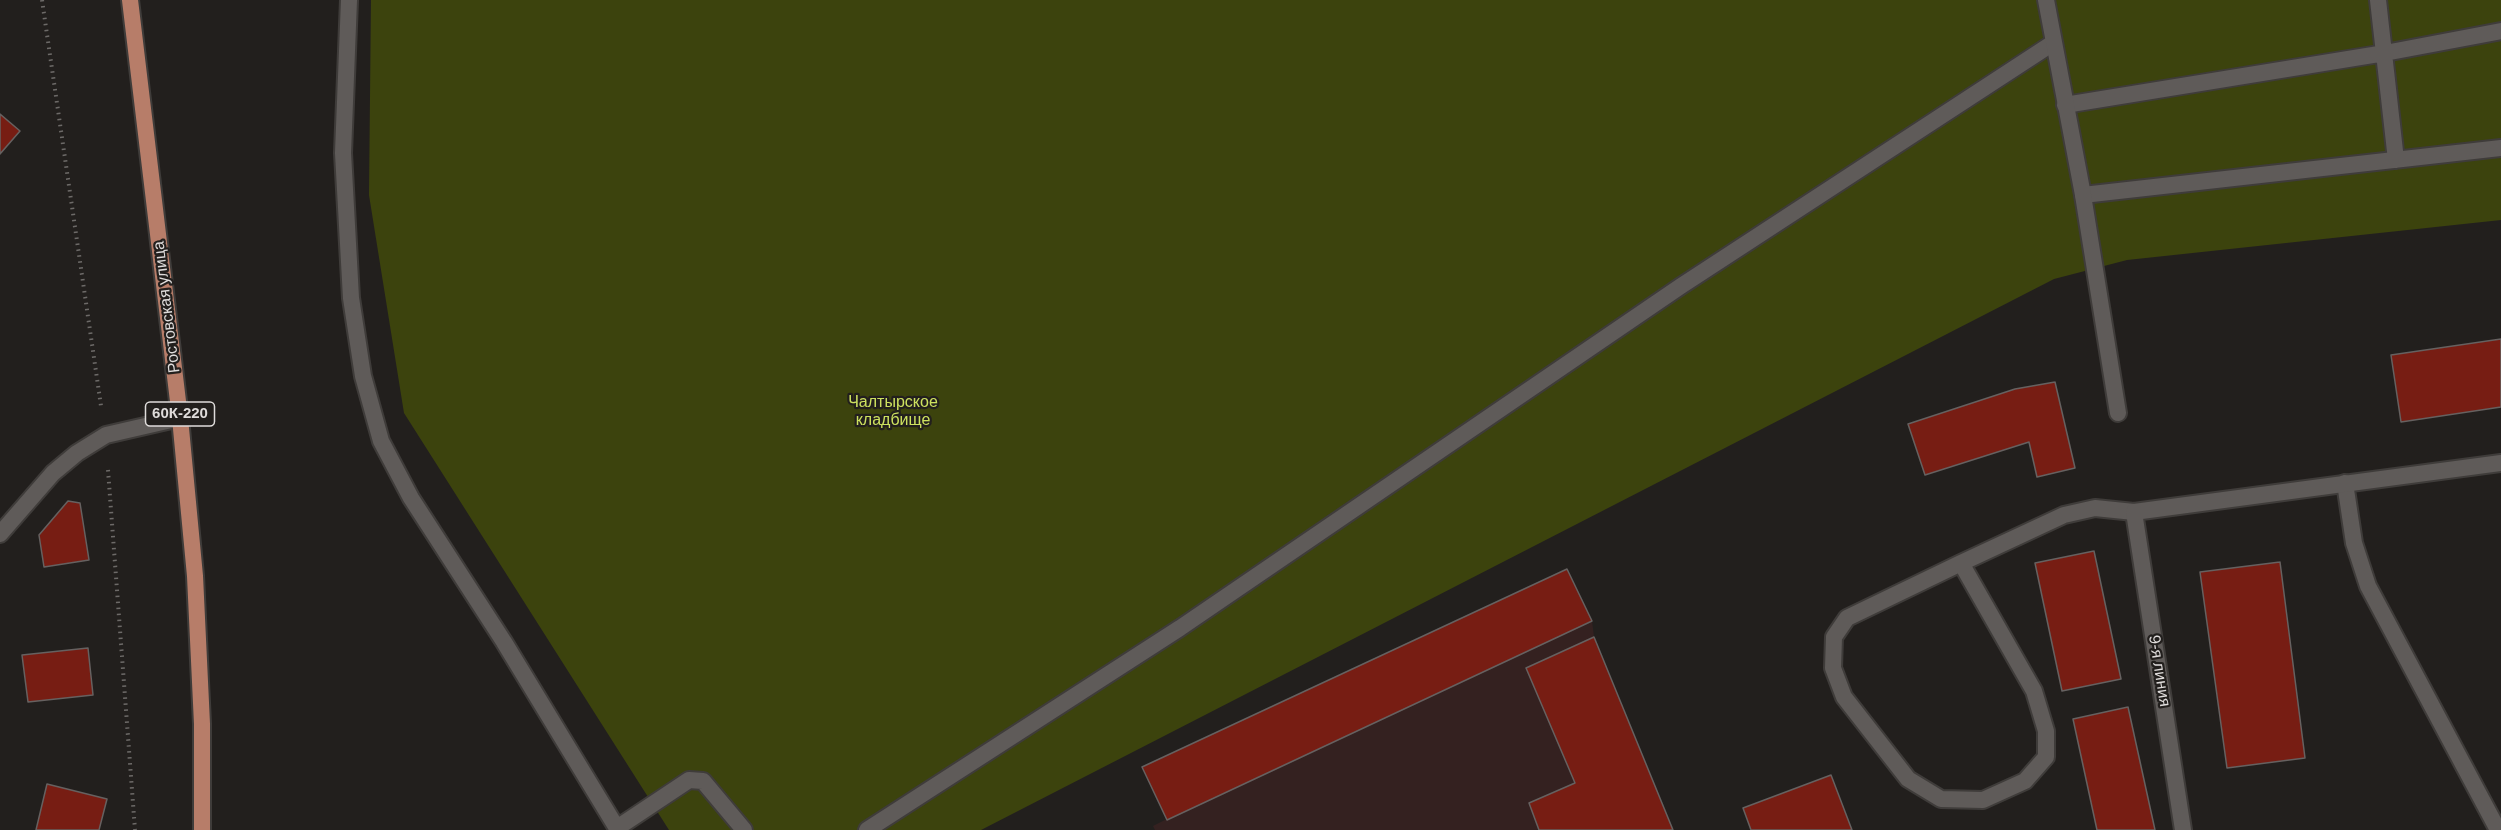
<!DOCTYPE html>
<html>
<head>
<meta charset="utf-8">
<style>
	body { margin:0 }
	canvas { display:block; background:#221f1d }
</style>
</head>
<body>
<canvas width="2501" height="830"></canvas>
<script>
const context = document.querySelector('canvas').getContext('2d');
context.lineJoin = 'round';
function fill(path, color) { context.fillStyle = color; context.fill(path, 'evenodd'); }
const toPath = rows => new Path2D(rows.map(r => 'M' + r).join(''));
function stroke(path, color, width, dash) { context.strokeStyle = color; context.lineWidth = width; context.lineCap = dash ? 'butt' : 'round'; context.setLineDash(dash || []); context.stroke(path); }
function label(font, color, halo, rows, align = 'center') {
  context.font = font + ' Arial,sans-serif'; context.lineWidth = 4.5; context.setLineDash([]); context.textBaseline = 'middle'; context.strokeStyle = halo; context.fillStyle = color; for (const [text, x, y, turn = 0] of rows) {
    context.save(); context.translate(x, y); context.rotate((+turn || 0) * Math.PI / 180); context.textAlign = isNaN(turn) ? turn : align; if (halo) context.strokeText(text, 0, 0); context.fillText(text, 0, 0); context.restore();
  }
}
const industrial = toPath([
	[1567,569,1592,621,1594,637,1673,830,1155,830,1153,826,1167,819,1142,767]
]);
const green = toPath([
	[371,0,2501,0,2501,220,2127,260,2054,279,981,830,669,830,404,413,369,195]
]);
const building = toPath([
	[0,114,20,131,0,154,0,114],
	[2501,339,2501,407,2401,422,2391,355,2501,339],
	[2055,382,2075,468,2037,477,2029,442,1925,475,1908,424,2015,389,2055,382],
	[68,501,80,503,89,560,44,567,39,535,68,501],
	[2094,551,2121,679,2062,691,2035,563,2094,551],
	[2280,562,2305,758,2227,768,2200,572,2280,562],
	[1567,569,1592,621,1167,820,1142,767,1567,569],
	[1594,637,1673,830,1539,830,1529,803,1575,783,1526,668,1594,637],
	[88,648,93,695,28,702,22,655,88,648],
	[2128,707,2155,830,2097,830,2073,719,2128,707],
	[1831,775,1852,830,1751,830,1743,808,1831,775],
	[47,784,107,799,99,830,36,830,47,784]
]);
const path = toPath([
	[42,0,101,406],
	[108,470,135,830]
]);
const service = toPath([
	[349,0,343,153,351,298,363,376,381,441,411,498,504,642,618,830],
	[2378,0,2396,160],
	[2065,105,2385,53,2501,31],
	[2083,195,2501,148],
	[2345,483,2354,543,2368,586,2498,830],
	[1961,563,2034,691,2046,731,2046,757,2025,781,1983,800,1941,799,1908,779,1844,697,1833,668,1834,637,1847,618,1961,563,2064,515,2095,508,2134,512],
	[617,828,689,780,703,781,744,830],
	[867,830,1180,628,1681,286,2053,43]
]);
const minor = toPath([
	[2046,0,2083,195,2118,413],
	[0,534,53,473,77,453,106,435,180,418],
	[2183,830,2134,512,2501,463]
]);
const primary = toPath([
	[130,0,180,418,195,576,202,724,202,830]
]);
const shields = [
	[180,414,69]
];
const shieldNames = [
	["60К-220",180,414]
];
const streetNames = [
	["Ростовская улица",167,307,-97],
	["9-я линия",2159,671,81]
];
const parkNames = [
	["Чалтырское",893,403],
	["кладбище",893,421]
];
fill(industrial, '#342120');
fill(green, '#3c430d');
fill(building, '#771d13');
stroke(building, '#666160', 1.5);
stroke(service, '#3f3c3a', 20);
stroke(minor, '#3f3c3a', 20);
stroke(primary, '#3f3c3a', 20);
stroke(path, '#6d6a68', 4, [1.5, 4.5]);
stroke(service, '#5f5b59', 16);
stroke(minor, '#5f5b59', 16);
stroke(primary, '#b77d69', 16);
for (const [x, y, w] of shields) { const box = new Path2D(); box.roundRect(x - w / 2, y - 12, w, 24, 4.5); context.fillStyle = '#221f1d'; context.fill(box); stroke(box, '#dfdcdb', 1.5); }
label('bold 15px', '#dfdcdb', null, shieldNames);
label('16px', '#dfdcdb', '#221f1d', streetNames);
label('16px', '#cde15f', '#221f1d', parkNames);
</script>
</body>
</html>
